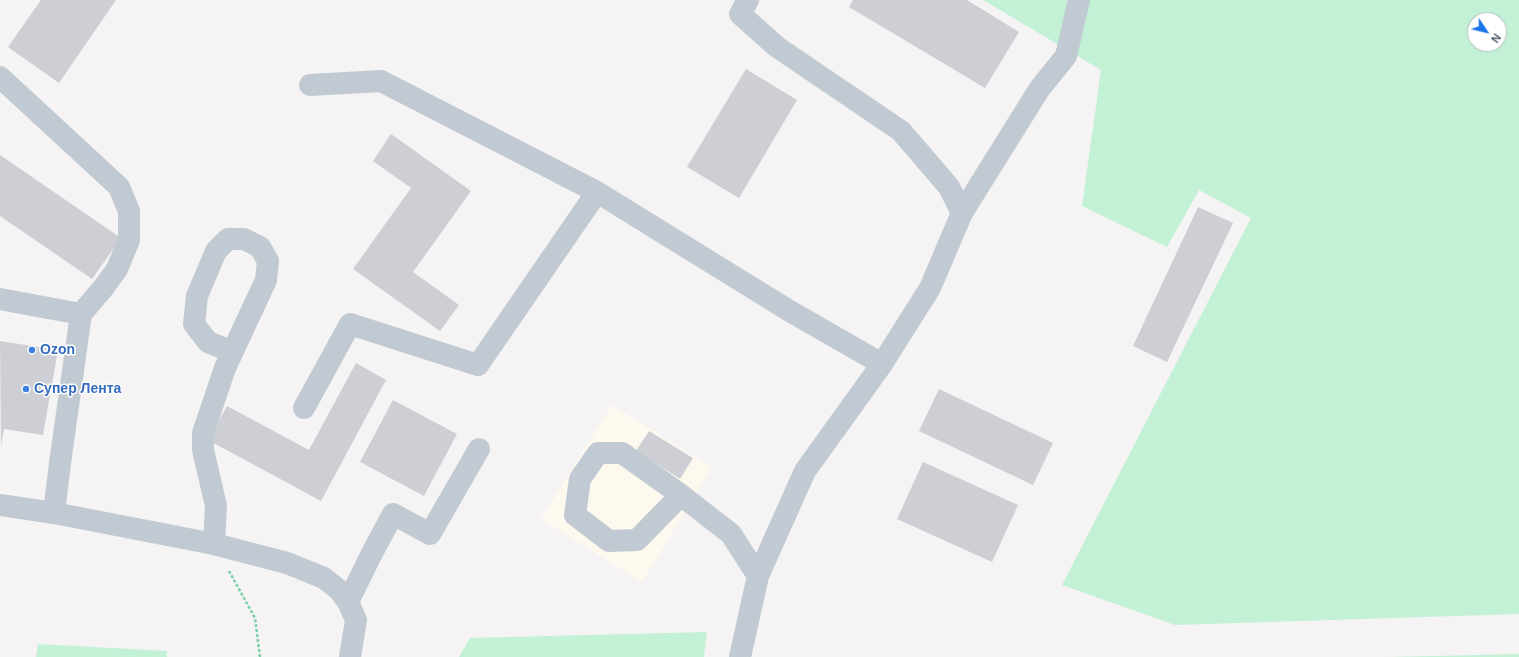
<!DOCTYPE html>
<html>
<head>
<meta charset="utf-8">
<style>
	body { margin:0 }
	#map { position:relative; width:1519px; height:657px; overflow:hidden; background:#f5f3f3; font-family:Arial,sans-serif }
	canvas { display:block }
	.north { position:absolute; left:1467px; top:12px; width:40px; height:40px; box-sizing:border-box; background:#fff; border:1px solid #b7bbc0; border-radius:50%; rotate:125deg; font-size:11px; font-weight:700; line-height:16px; text-align:center; color:#4a5661 }
	.north::after { content:''; display:block; margin:auto; width:14px; height:18px; background:#1a73e8; clip-path:polygon(50% 0,100% 100%,50% 72%,0 100%) }
</style>
</head>
<body>
<div id="map">
<canvas width="1519" height="657"></canvas>
<div class="north">N</div>
</div>
<script>
const context = document.querySelector('canvas').getContext('2d');
context.lineJoin = 'round';
function fill(path, color) { context.fillStyle = color; context.fill(path, 'evenodd'); }
const toPath = rows => new Path2D(rows.map(r => 'M' + r).join(''));
function stroke(path, color, width, dash) { context.strokeStyle = color; context.lineWidth = width; context.lineCap = dash ? 'butt' : 'round'; context.setLineDash(dash || []); context.stroke(path); }
function label(font, color, halo, rows, align = 'center') {
  context.font = font + ' Arial,sans-serif'; context.lineWidth = 3; context.setLineDash([]); context.textBaseline = 'middle'; context.strokeStyle = halo; context.fillStyle = color; for (const [text, x, y, turn = 0] of rows) {
    context.save(); context.translate(x, y); context.rotate((+turn || 0) * Math.PI / 180); context.textAlign = isNaN(turn) ? turn : align; if (halo) context.strokeText(text, 0, 0); context.fillText(text, 0, 0); context.restore();
  }
}
const commercial = toPath([
	[612,405,712,468,642,582,541,519]
]);
const green = toPath([
	[983,0,1519,0,1519,614,1175,625,1062,585,1251,218,1199,190,1167,247,1082,206,1101,70],
	[1475,20,1499,20,1499,44,1475,44],
	[707,632,704,657,459,657,470,638],
	[38,644,167,651,167,657,36,657],
	[1519,654,1519,657,1389,657]
]);
const building = toPath([
	[41,0,116,0,59,83,8,47],
	[853,0,967,0,1019,32,985,88,849,7],
	[746,69,797,100,739,198,687,167],
	[391,134,471,191,413,272,459,305,440,331,353,269,411,188,373,161],
	[0,155,121,238,92,279,0,216],
	[1198,207,1233,223,1167,362,1133,346],
	[0,341,58,350,43,435,4,429,1,446],
	[356,363,386,380,321,501,208,440,227,406,309,450],
	[939,389,1053,443,1033,485,919,431],
	[393,400,457,434,424,496,360,462],
	[649,431,693,458,680,479,636,451],
	[923,462,1018,505,992,562,897,519]
]);
const path = toPath([
	[229,571,255,618,260,657]
]);
const minor = toPath([
	[748,0,740,14,777,47,901,131,949,187,962,213],
	[0,77,119,187,129,211,129,240,117,269,104,287,81,314,60,463,54,513],
	[310,85,381,81,597,192,788,310,882,364],
	[0,299,81,314],
	[304,408,350,324,478,365,597,192],
	[681,495,637,540,609,541,575,515,580,479,598,453,622,453,681,495,731,534,758,576],
	[0,505,54,513,214,544,287,563,324,578,339,590,348,602,356,620,350,657],
	[214,544,216,506,203,450,203,433,225,368,266,280,268,261,260,247,244,239,228,239,216,251,197,296,194,324,208,342,232,352],
	[348,602,371,555,393,514,430,534,479,449],
	[740,657,758,576,805,471,882,364,930,288,962,213,1040,88,1066,56,1079,0]
]);
const markers = [
	[32,350,4,"#3f7fe0"],
	[26,389,4,"#3f7fe0"]
];
const shopNames = [
	["Ozon",40,350],
	["Супер Лента",34,389]
];
fill(commercial, '#fdf9ef');
fill(green, '#c3f1d5');
fill(building, '#cdcfd5');
stroke(path, '#7ad0a6', 2.5, [3, 2]);
stroke(minor, '#c1cad2', 22);
for (const [x, y, r, color] of markers) { const dot = new Path2D(); dot.arc(x, y, r, 0, 2 * Math.PI); context.fillStyle = color; context.fill(dot); stroke(dot, '#fff', 1.5); }
label('bold 14px', '#366cbe', '#fff', shopNames, 'left');
</script>
</body>
</html>
